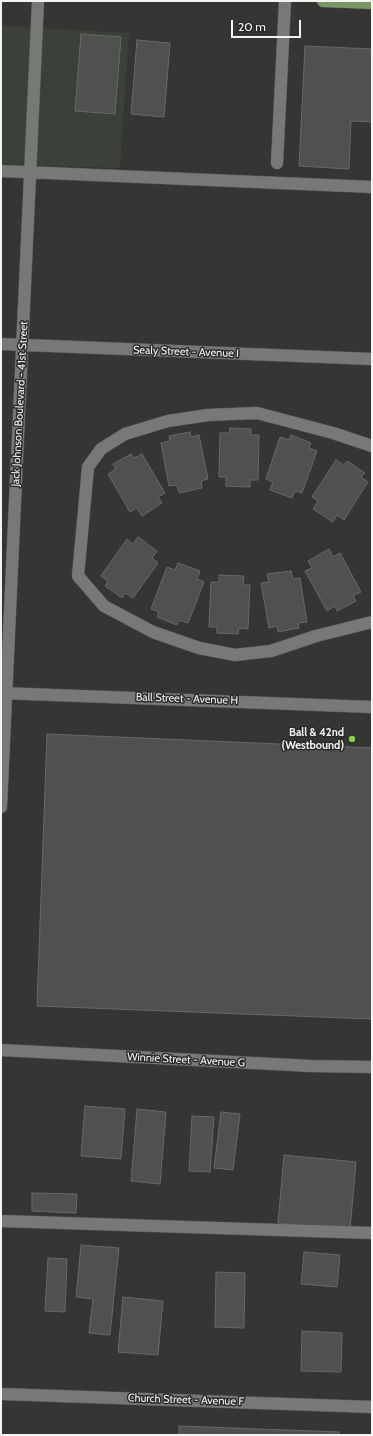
<!DOCTYPE html>
<html>
<head>
<meta charset="utf-8">
<style>
	body { margin:0 }
	#map { position:relative; width:373px; height:1436px; overflow:hidden; background:#353634; font-family:Cabin,sans-serif }
	canvas { display:block }
	.frame { position:absolute; inset:0; border:2px solid #f3f4f2; pointer-events:none }
	.scale { position:absolute; left:231px; top:20px; width:70px; height:18px; box-sizing:border-box; border:2px solid #f3f4f2; border-top:0; padding-left:5px; font-size:12px; line-height:14px; white-space:nowrap; color:#f3f4f2; -webkit-text-stroke:3px #2b2c2a; paint-order:stroke }
</style>
</head>
<body>
<div id="map">
<canvas width="373" height="1436"></canvas>
<div class="frame"></div>
<div class="scale">20 m</div>
</div>
<script>
const context = document.querySelector('canvas').getContext('2d');
context.lineJoin = 'round';
function fill(path, color) { context.fillStyle = color; context.fill(path, 'evenodd'); }
const toPath = rows => new Path2D(rows.map(r => 'M' + r).join(''));
function stroke(path, color, width, dash) { context.strokeStyle = color; context.lineWidth = width; context.lineCap = dash ? 'butt' : 'round'; context.setLineDash(dash || []); context.stroke(path); }
function label(font, color, halo, rows, align = 'center') {
  context.font = font + ' Cabin,sans-serif'; context.lineWidth = 3; context.setLineDash([]); context.textBaseline = 'middle'; context.strokeStyle = halo; context.fillStyle = color; for (const [text, x, y, turn = 0] of rows) {
    context.save(); context.translate(x, y); context.rotate((+turn || 0) * Math.PI / 180); context.textAlign = isNaN(turn) ? turn : align; if (halo) context.strokeText(text, 0, 0); context.fillText(text, 0, 0); context.restore();
  }
}
const built = toPath([
	[1,26,129,33,120,168,1,164]
]);
const building = toPath([
	[81,34,121,37,115,114,75,111,81,34],
	[137,40,170,43,164,117,131,114,137,40],
	[305,46,372,49,372,122,351,121,349,169,299,166,305,46],
	[230,428,251,429,251,435,259,435,258,480,250,480,250,487,226,486,226,477,219,477,220,433,229,433,230,428],
	[190,432,191,437,199,435,208,479,201,481,202,488,179,493,177,485,169,486,161,443,170,441,169,436,190,432],
	[291,435,311,443,309,448,317,451,302,493,295,491,292,498,270,490,273,482,266,479,280,437,289,440,291,435],
	[131,454,134,458,142,454,165,493,158,497,162,503,142,516,137,508,130,512,108,474,116,469,113,464,131,454],
	[336,460,344,465,347,461,365,473,361,477,368,482,344,520,337,515,333,522,313,509,318,501,312,497,336,460],
	[138,537,157,551,152,558,158,563,133,598,125,593,122,598,105,586,108,581,101,576,127,539,133,544,138,537],
	[329,549,333,557,340,553,361,592,353,596,356,601,337,611,335,606,327,611,305,571,312,568,308,561,329,549],
	[178,563,200,571,197,579,204,582,188,623,179,620,177,625,157,617,159,612,151,609,167,567,175,570,178,563],
	[291,571,293,579,300,578,307,622,298,623,299,628,278,632,277,626,269,628,261,583,269,582,267,574,291,571],
	[219,575,244,576,243,585,250,585,248,629,239,628,238,634,217,633,217,627,209,627,211,582,219,582,219,575],
	[47,734,372,748,372,1019,37,1006,47,734],
	[85,1106,125,1109,121,1159,81,1156,85,1106],
	[137,1109,166,1112,160,1184,131,1181,137,1109],
	[221,1112,240,1114,233,1170,214,1168,221,1112],
	[192,1116,214,1117,210,1172,189,1171,192,1116],
	[284,1155,356,1162,350,1230,278,1223,284,1155],
	[32,1193,77,1194,76,1213,32,1211,32,1193],
	[81,1245,119,1248,110,1335,89,1333,93,1299,76,1297,81,1245],
	[304,1252,340,1255,337,1287,301,1284,304,1252],
	[48,1258,67,1259,65,1312,45,1311,48,1258],
	[216,1272,245,1273,244,1328,215,1327,216,1272],
	[123,1297,163,1301,158,1355,118,1352,123,1297],
	[302,1331,342,1333,341,1372,301,1371,302,1331],
	[179,1426,339,1432,339,1435,179,1435,179,1426]
]);
const minor = toPath([
	[277,163,285,1],
	[1,171,372,187],
	[1,344,372,359],
	[372,446,333,433,257,413,208,415,168,421,125,434,101,449,88,467,78,576,104,606,153,632,199,648,235,655,271,651,316,636,372,622],
	[1,693,372,707],
	[1,807,38,1],
	[1,1050,311,1066,372,1067],
	[1,1221,372,1233],
	[1,1394,372,1407]
]);
const major = toPath([
	[323,1,372,3]
]);
const markers = [
	[352,739,4,"#85cf4c"]
];
const streetNames = [
	["Sealy Street - Avenue I",186,352,2],
	["Jack Johnson Boulevard - 41st Street",20,404,-87],
	["Ball Street - Avenue H",187,699,2],
	["Winnie Street - Avenue G",186,1060,3],
	["Church Street - Avenue F",186,1400,2]
];
const poiNames = [
	["Ball & 42nd",344,733],
	["(Westbound)",344,746]
];
fill(built, '#3b4038');
fill(building, '#4f514f');
stroke(building, '#686967', 1);
stroke(minor, '#545653', 13);
stroke(major, '#545653', 13);
stroke(minor, '#777976', 12);
stroke(major, '#799765', 12);
for (const [x, y, r, color] of markers) { const dot = new Path2D(); dot.arc(x, y, r, 0, 2 * Math.PI); context.fillStyle = color; context.fill(dot); stroke(dot, '#2b2c2a', 1.5); }
label('11px', '#f3f4f2', '#2b2c2a', streetNames);
label('bold 11px', '#f3f4f2', '#2b2c2a', poiNames, 'right');
</script>
</body>
</html>
